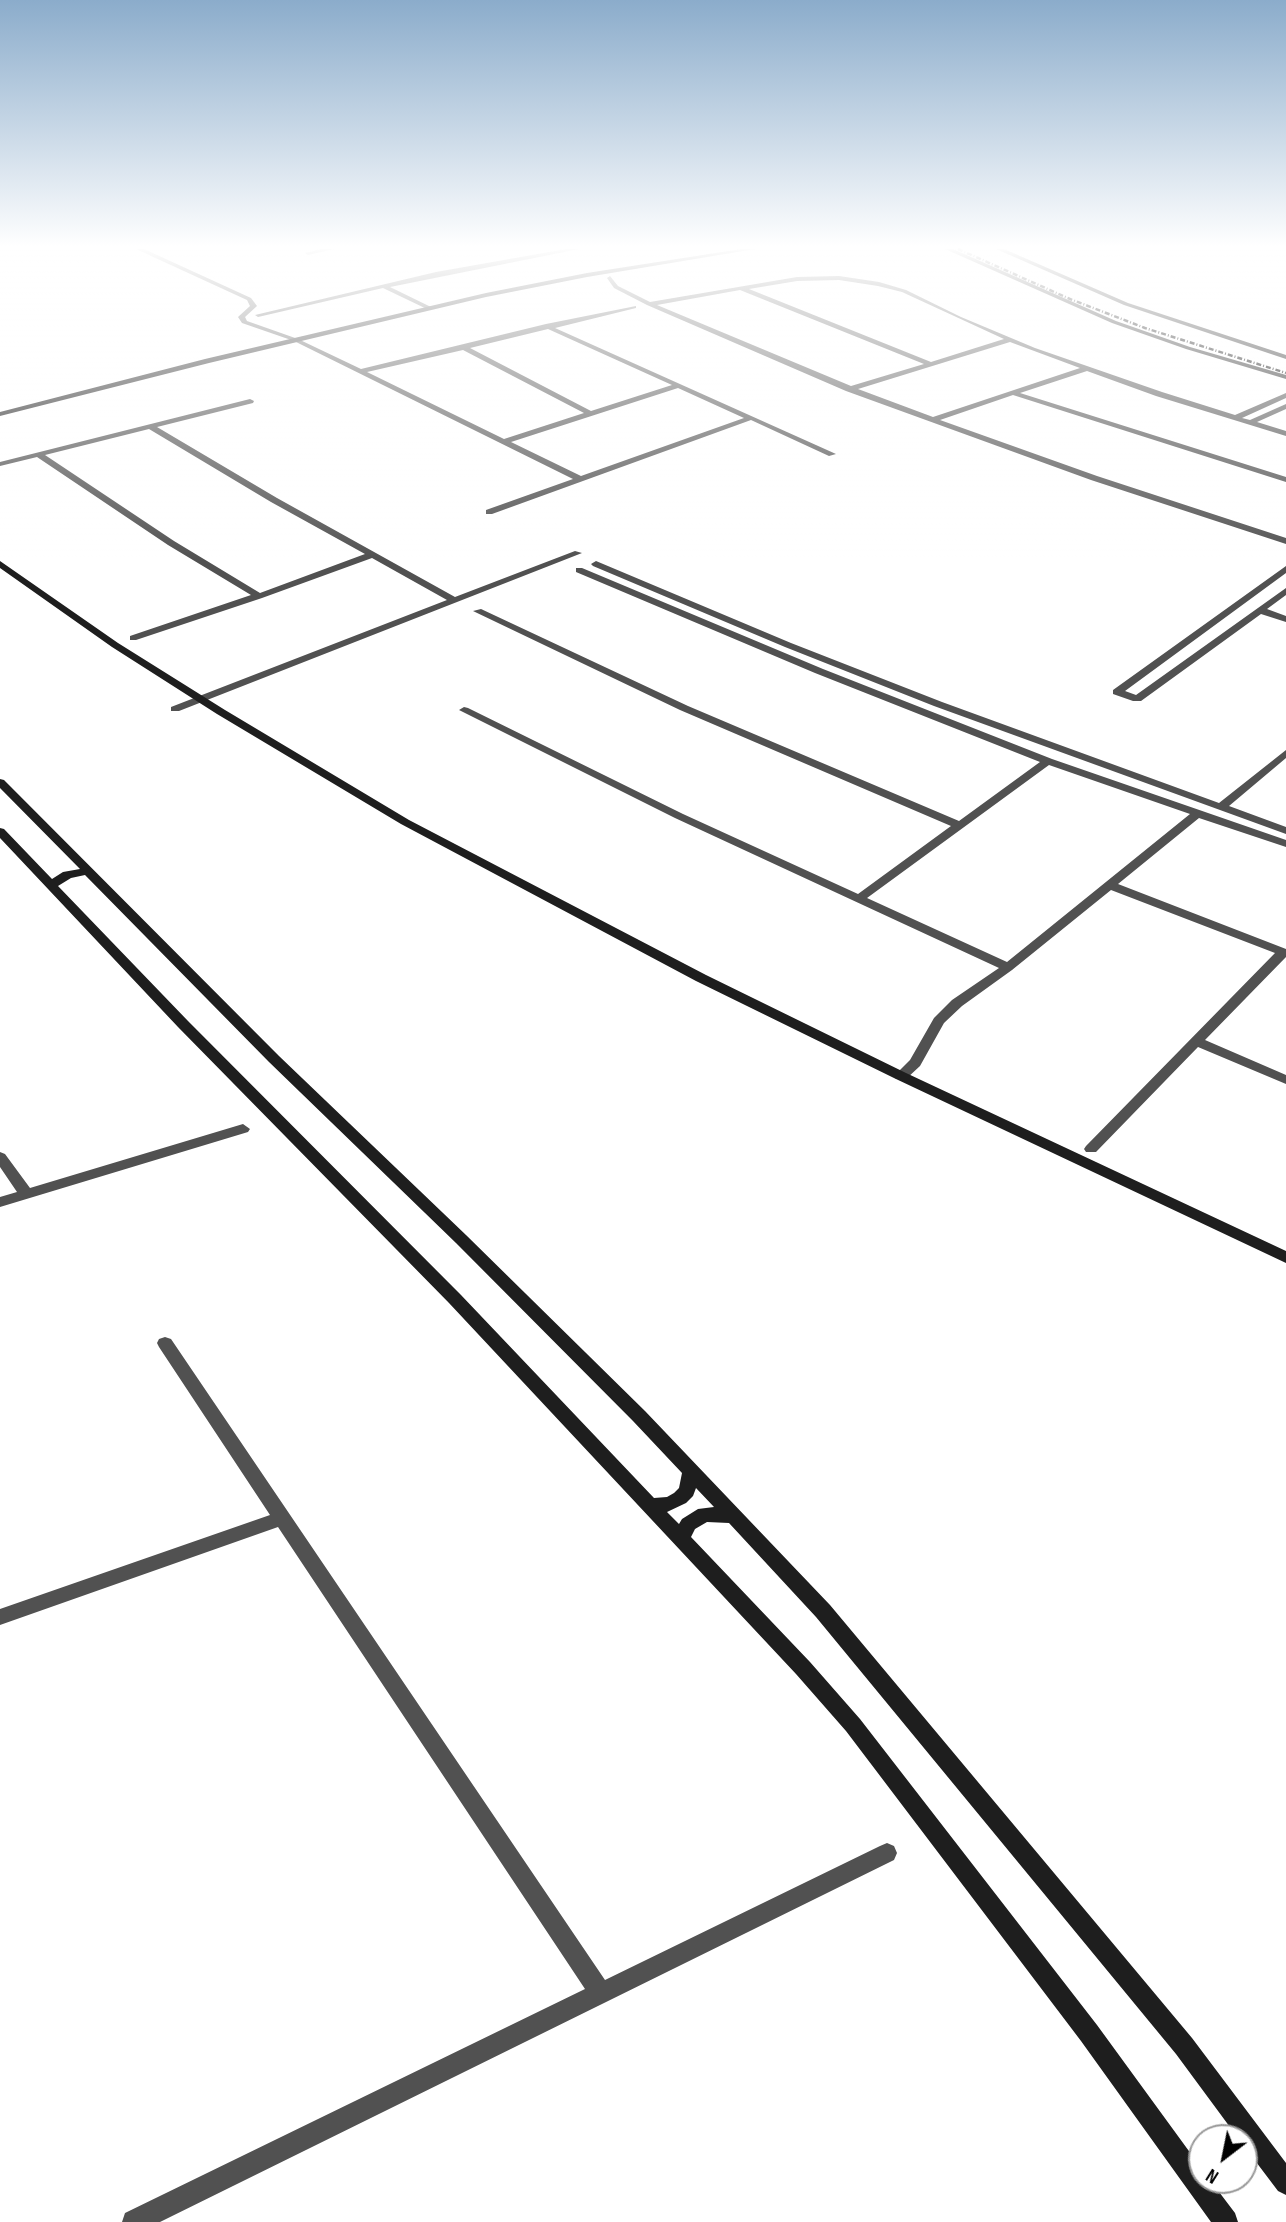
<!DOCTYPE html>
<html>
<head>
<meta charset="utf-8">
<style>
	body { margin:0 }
	#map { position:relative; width:1286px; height:2222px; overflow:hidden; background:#fff; font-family:"Sofia Sans Condensed",sans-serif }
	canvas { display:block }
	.north { position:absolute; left:1188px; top:2124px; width:70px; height:70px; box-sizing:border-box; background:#fff; border:2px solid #999; border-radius:50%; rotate:212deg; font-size:19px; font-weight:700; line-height:28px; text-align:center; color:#000 }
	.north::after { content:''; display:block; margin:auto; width:24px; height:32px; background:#000; clip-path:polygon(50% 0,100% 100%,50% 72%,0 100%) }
</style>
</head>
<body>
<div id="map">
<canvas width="1286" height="2222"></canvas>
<div class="north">N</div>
</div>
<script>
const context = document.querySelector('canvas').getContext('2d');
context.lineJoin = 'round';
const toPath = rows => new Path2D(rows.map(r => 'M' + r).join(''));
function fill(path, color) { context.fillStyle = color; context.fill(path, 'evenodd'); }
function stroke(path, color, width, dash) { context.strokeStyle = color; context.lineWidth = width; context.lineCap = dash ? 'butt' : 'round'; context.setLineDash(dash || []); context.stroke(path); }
const street = toPath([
	[136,249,144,249,251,298,257,306,245,317,247,321,298,339,361,369,546,324,636,306,636,308,555,328,836,454,829,456,751,420,492,514,486,514,486,510,573,479,294,341,242,323,238,317,250,306,247,300,136,249],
	[548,329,672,385,591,411,470,348,548,329],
	[463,350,584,413,504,439,367,372,463,350],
	[678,388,744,418,581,476,511,442,678,388],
	[321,249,334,249,308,255,305,253,321,249],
	[566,249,579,249,390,287,431,307,429,310,383,288,258,317,255,315,436,272,566,249],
	[610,276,618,286,650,302,797,277,839,276,879,282,906,290,961,317,1035,348,1162,392,1235,415,1286,393,1286,398,1242,418,1250,420,1286,404,1286,409,1257,422,1286,431,1286,436,1156,396,1087,371,1020,393,1286,477,1286,482,1013,395,940,420,1097,476,1286,538,1286,544,1091,480,846,391,647,305,614,288,607,278,610,276],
	[839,280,878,286,902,292,1004,339,931,362,749,289,797,281,839,280],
	[740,290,924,364,851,386,657,305,740,290],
	[1010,342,1080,368,933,417,858,389,1010,342],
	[250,399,254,401,253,403,157,427,277,498,455,597,575,551,582,553,179,711,171,711,171,707,447,600,372,558,262,598,136,640,130,640,130,636,251,595,168,545,37,457,0,466,0,462,250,399],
	[149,429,271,502,365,554,260,593,174,541,45,455,149,429],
	[596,561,791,643,942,702,1219,803,1286,750,1286,758,1229,806,1286,827,1286,834,934,706,785,647,593,566,591,564,596,561],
	[1286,566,1286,573,1125,691,1136,695,1286,588,1286,595,1267,609,1286,616,1286,622,1261,614,1141,701,1133,701,1113,694,1113,690,1286,566],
	[576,568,582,568,823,669,1052,759,1286,840,1286,847,1199,818,1118,884,1286,949,1286,957,1205,1040,1286,1075,1286,1084,1198,1047,1096,1152,1086,1152,1084,1149,1086,1146,1275,953,1111,890,1012,970,962,1006,944,1023,920,1066,906,1079,896,1079,894,1076,910,1060,934,1018,952,1000,999,968,675,818,459,710,464,707,468,708,683,814,858,894,951,826,680,710,473,611,481,609,688,706,959,821,1040,762,815,673,576,572,576,568],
	[1049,765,1190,814,1007,962,867,898,1049,765],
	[243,1124,250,1129,248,1132,0,1207,0,1197,17,1192,0,1167,0,1152,5,1154,30,1188,243,1124],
	[165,1337,171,1339,605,1980,880,1846,887,1843,894,1846,897,1853,894,1860,160,2222,122,2222,125,2213,585,1989,278,1527,0,1625,0,1609,270,1515,159,1347,157,1343,159,1339,165,1337]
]);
const secondary = toPath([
	[741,249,755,249,587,277,486,297,209,363,0,416,0,412,205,359,486,293,587,273,741,249],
	[945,249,953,249,1116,321,1190,347,1286,375,1286,379,1186,349,1112,323,945,249],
	[996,249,1004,249,1128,303,1286,355,1286,359,1124,305,996,249],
	[0,561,118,643,225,710,409,820,706,975,906,1073,1286,1251,1286,1263,896,1079,696,981,401,824,217,714,112,647,0,568,0,561],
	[0,779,4,780,279,1056,466,1235,645,1411,830,1605,1192,2038,1286,2163,1286,2195,1278,2191,1244,2146,1244,2138,1238,2138,1176,2054,816,1617,729,1523,707,1522,695,1529,691,1537,810,1662,860,1719,1097,2025,1202,2169,1202,2180,1210,2180,1235,2213,1238,2222,1211,2222,1081,2041,846,1731,796,1674,449,1303,178,1027,0,838,0,828,4,829,52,879,63,872,80,869,0,788,0,779],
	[85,875,269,1062,456,1243,633,1421,682,1473,679,1488,674,1493,667,1497,654,1498,461,1295,188,1021,58,886,71,878,85,875],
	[696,1488,714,1507,698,1509,682,1519,679,1524,667,1512,686,1503,693,1496,696,1488]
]);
const rail = toPath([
	[958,249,1070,299,1145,328,1286,373]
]);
fill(street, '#515151');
fill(secondary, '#1e1e1e');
stroke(rail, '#000', 2.5, [5, 2, 1, 2]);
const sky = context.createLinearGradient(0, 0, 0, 560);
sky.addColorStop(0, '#8baccb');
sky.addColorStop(0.44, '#fff');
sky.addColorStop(1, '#ffffff00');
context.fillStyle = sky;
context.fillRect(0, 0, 1286, 560);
</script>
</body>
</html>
